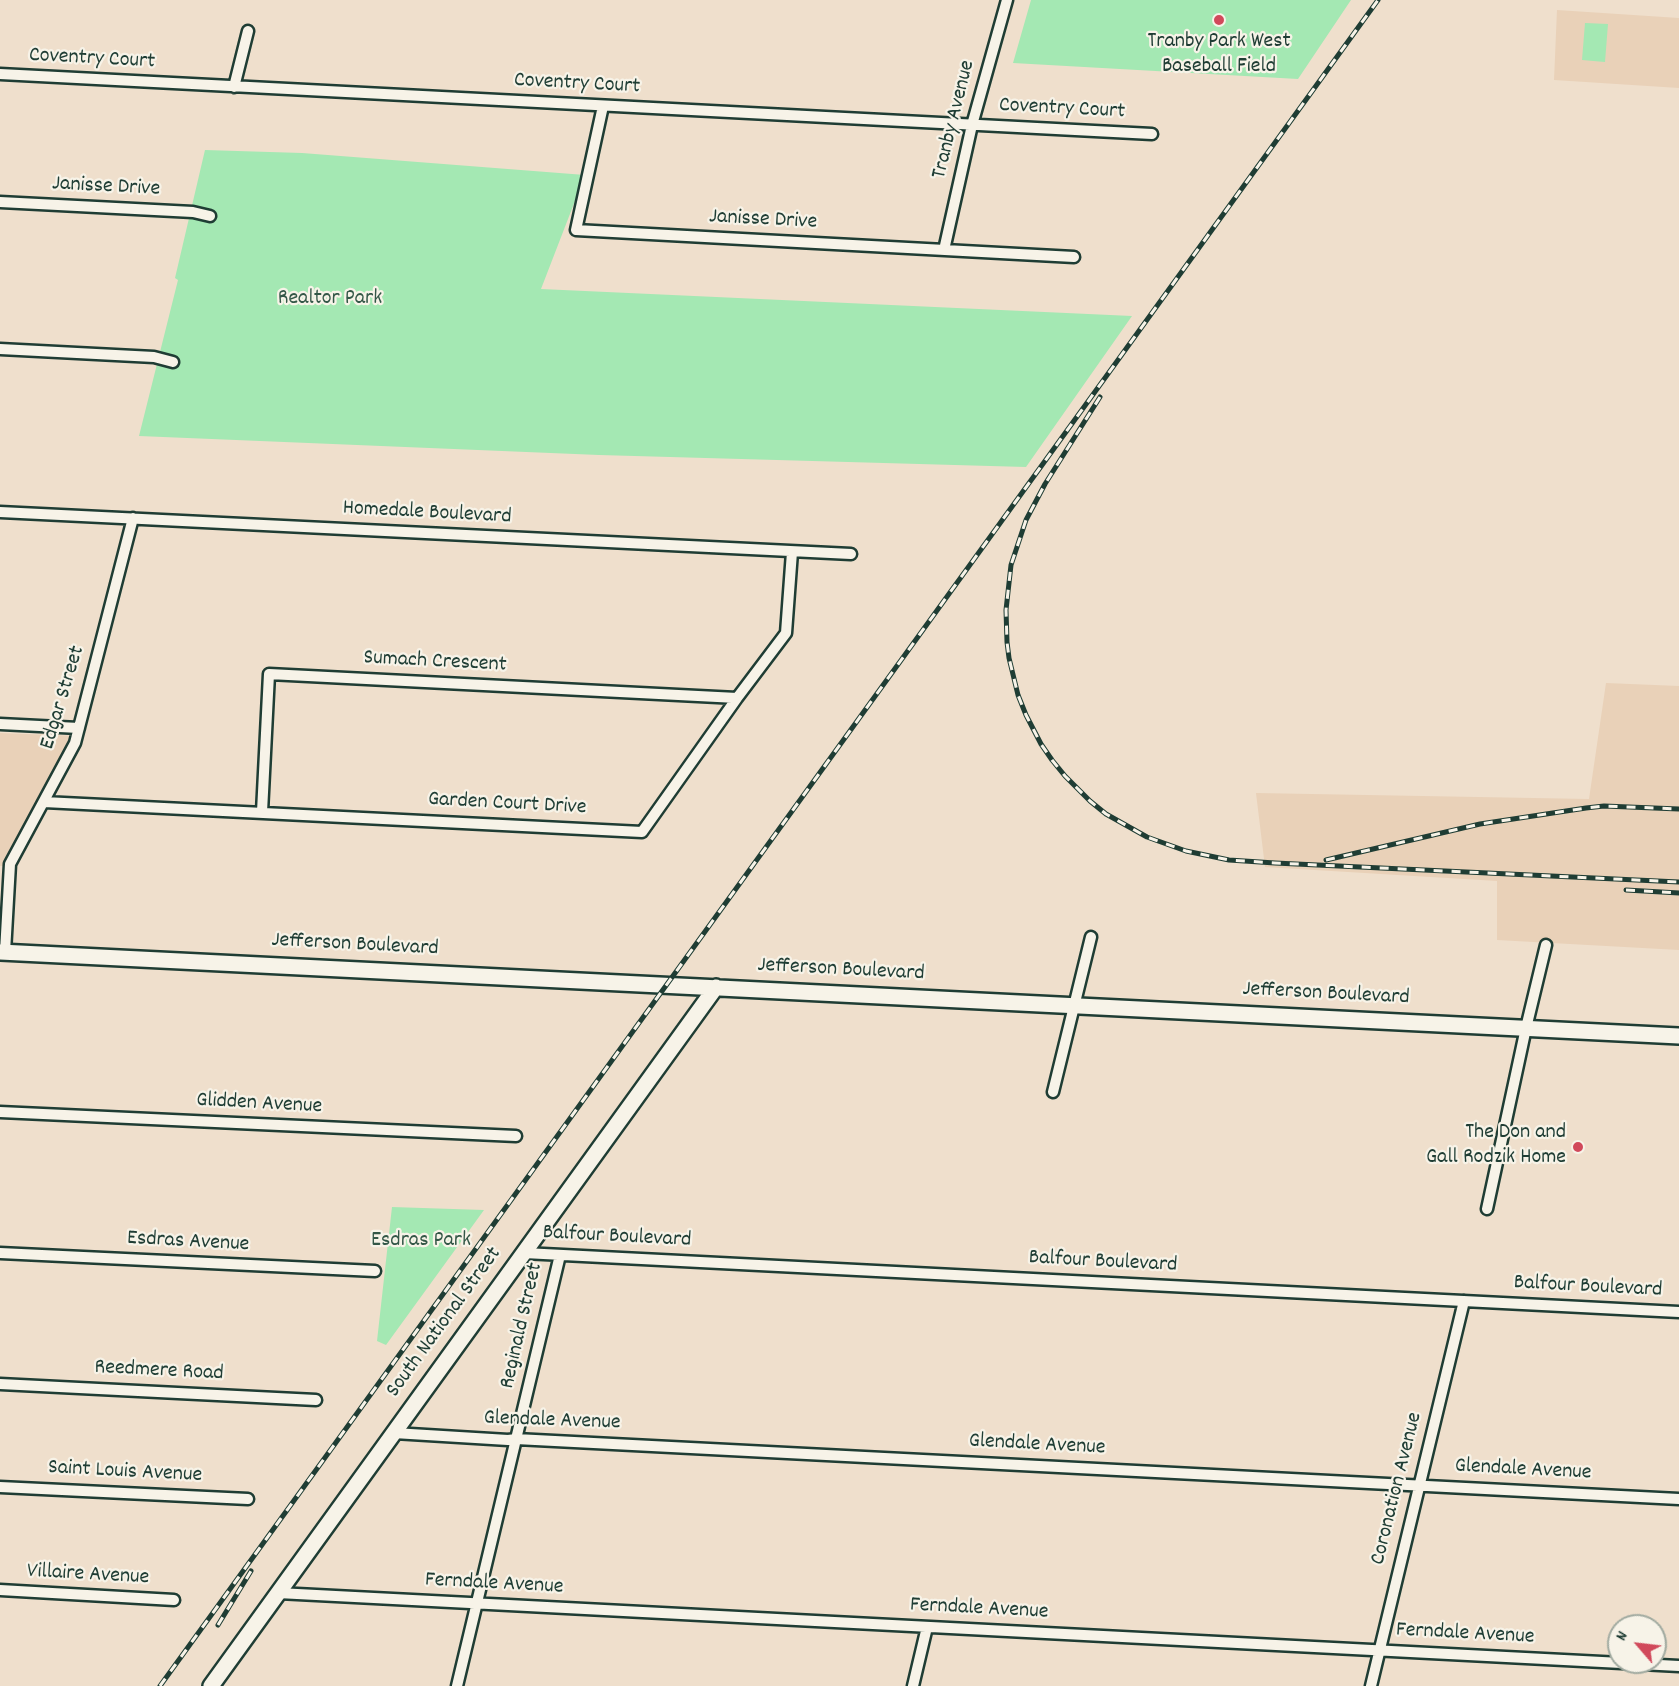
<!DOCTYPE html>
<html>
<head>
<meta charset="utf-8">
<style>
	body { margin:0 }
	#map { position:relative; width:1679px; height:1686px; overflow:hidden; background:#efdfcc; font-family:Dekko,sans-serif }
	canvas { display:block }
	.north { position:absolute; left:1607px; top:1614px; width:60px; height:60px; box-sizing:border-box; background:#f7f3e8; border:2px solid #a1aaa0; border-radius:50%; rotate:298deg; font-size:16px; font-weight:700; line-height:24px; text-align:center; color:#1f3d34 }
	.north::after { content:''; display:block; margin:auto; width:21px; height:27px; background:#d1495b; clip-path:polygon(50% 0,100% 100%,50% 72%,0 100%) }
</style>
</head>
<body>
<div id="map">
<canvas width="1679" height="1686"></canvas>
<div class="north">N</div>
</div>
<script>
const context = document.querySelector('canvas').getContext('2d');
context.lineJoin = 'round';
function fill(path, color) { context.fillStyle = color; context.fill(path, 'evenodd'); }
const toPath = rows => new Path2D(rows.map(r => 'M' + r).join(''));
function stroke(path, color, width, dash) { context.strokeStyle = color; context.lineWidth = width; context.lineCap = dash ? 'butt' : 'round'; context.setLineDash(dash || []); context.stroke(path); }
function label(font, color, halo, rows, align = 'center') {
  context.font = font + ' Dekko,sans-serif'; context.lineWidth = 4.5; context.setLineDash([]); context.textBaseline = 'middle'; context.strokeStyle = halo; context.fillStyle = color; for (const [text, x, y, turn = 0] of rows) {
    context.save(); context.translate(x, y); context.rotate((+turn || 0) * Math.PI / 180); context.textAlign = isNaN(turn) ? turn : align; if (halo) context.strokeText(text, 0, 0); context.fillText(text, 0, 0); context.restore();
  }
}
const built = toPath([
	[1557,10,1679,18,1679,88,1554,80],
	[1606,683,1679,686,1679,950,1497,940,1497,881,1265,867,1256,793,1589,799],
	[0,733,77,736,11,866,0,866]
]);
const green = toPath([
	[1031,0,1351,0,1298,79,1013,63],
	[1585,23,1608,24,1605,62,1582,60],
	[205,150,302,153,585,175,541,289,1132,316,1026,467,599,455,139,436,178,280,175,278],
	[392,1207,484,1210,386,1345,377,1341]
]);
const street = toPath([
	[0,74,1152,134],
	[234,87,248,31],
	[603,106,576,230,1074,257],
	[0,202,193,212,210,216],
	[944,250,972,125,1007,0],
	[0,349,154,357,173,362],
	[0,512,851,554],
	[0,724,79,728],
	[44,802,642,832,737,698,786,633,792,552],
	[262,812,269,674,737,698],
	[5,952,10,864,75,743,133,518],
	[1053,1092,1091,937],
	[0,1112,516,1136],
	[1487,1209,1526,1028,1546,945],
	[0,1253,375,1271],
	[524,1253,1679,1312],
	[0,1384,316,1400],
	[394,1433,508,1440,516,1439,1679,1499],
	[0,1487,248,1499],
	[0,1590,174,1600],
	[278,1593,1679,1666],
	[457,1686,560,1255],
	[913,1686,927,1627],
	[1371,1686,1464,1301]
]);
const secondary = toPath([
	[0,952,1679,1036],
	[211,1686,716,987]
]);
const rail = toPath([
	[1100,397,1045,484,1026,520,1011,565,1006,610,1007,642,1009,658,1018,695,1026,715,1041,744,1052,760,1065,776,1090,801,1106,814,1147,837,1186,851,1229,860,1275,863,1679,882],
	[1326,860,1480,824,1586,808,1604,806,1679,809],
	[1626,890,1679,893],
	[218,1625,251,1571],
	[160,1686,1378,0]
]);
const markers = [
	[1219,20,6,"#d1495b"],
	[1578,1147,6,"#d1495b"]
];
const poiNames = [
	["Tranby Park West",1219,43],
	["Baseball Field",1219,68],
	["The Don and",1566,1134,"right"],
	["Gall Rodzik Home",1566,1159,"right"]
];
const streetNames = [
	["Coventry Court",92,60,3],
	["Coventry Court",577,85,3],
	["Coventry Court",1062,110,3],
	["Tranby Avenue",955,120,-76],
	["Janisse Drive",106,188,3],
	["Janisse Drive",763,221,3],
	["Homedale Boulevard",427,514,3],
	["Sumach Crescent",435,663,3],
	["Edgar Street",64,698,-73],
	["Garden Court Drive",507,805,3],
	["Jefferson Boulevard",355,946,3],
	["Jefferson Boulevard",841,971,3],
	["Jefferson Boulevard",1326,995,3],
	["Glidden Avenue",259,1105,3],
	["Balfour Boulevard",617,1238,3],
	["Esdras Avenue",188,1243,3],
	["Balfour Boulevard",1103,1263,3],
	["Balfour Boulevard",1588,1288,3],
	["South National Street",445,1323,-54],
	["Reginald Street",523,1326,-77],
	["Reedmere Road",159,1372,3],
	["Glendale Avenue",552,1422,2],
	["Glendale Avenue",1037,1446,3],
	["Glendale Avenue",1523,1471,3],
	["Saint Louis Avenue",125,1473,3],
	["Coronation Avenue",1398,1489,-76],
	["Villaire Avenue",88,1576,3],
	["Ferndale Avenue",494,1585,3],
	["Ferndale Avenue",979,1610,3],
	["Ferndale Avenue",1465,1635,3]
];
const parkNames = [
	["Realtor Park",330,300],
	["Esdras Park",421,1242]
];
fill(built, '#e9d1b8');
fill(green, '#a4e8b3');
stroke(street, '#1f3d34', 15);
stroke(secondary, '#1f3d34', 20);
stroke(street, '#f7f3e8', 10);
stroke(secondary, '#f7f3e8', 15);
stroke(rail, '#1f3d34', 5);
stroke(rail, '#f7f3e8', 3, [9]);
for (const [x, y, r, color] of markers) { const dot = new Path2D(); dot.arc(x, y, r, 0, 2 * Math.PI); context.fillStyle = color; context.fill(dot); stroke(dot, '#f7f3e8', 2); }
label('22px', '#1f3d34', '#f7f3e8', poiNames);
label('22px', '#1f3d34', '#f7f3e8', streetNames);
label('22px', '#335747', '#f7f3e8', parkNames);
</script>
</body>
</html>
